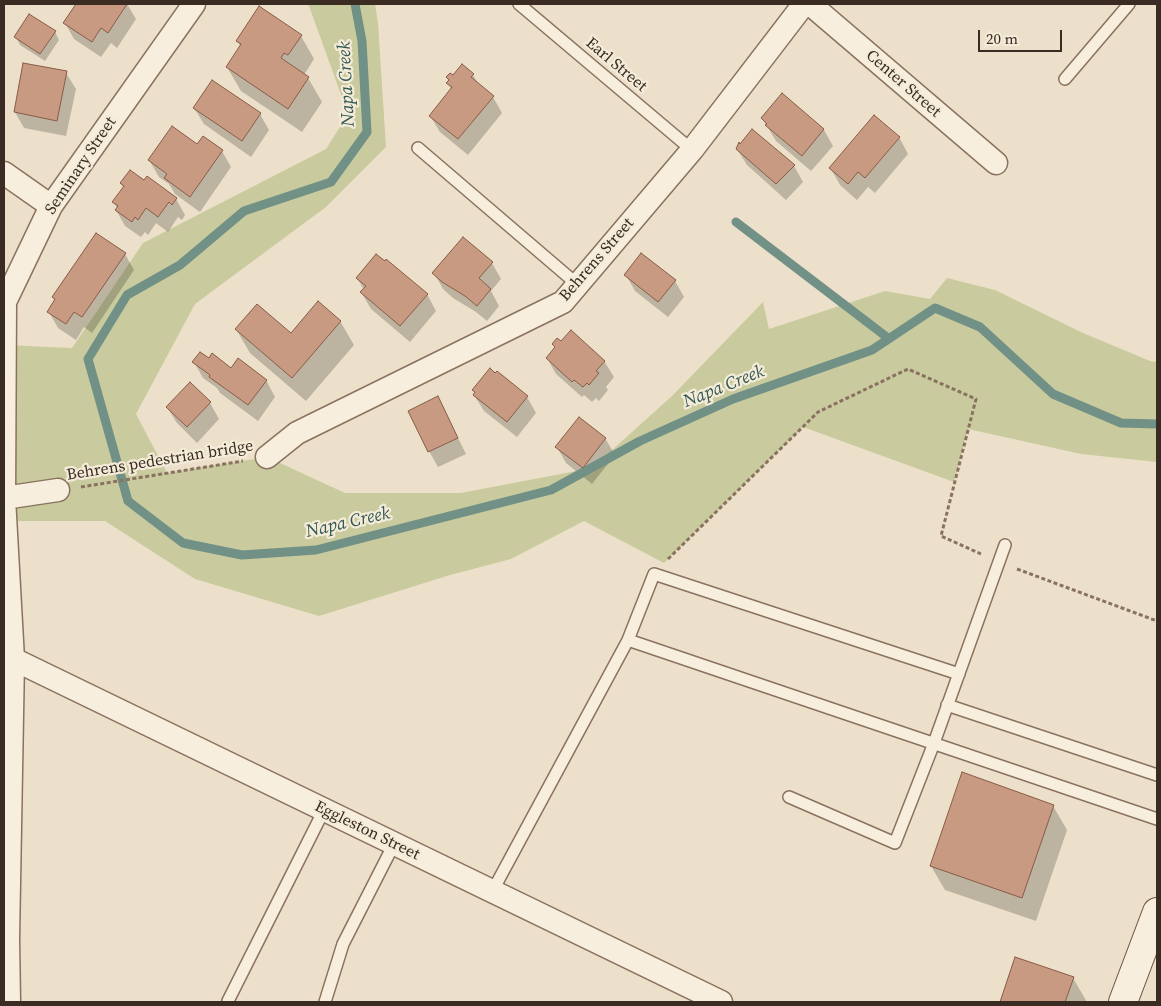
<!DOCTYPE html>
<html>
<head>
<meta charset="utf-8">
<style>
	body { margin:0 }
	#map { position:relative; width:1161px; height:1006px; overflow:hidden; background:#ede0ca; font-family:"Source Serif 4",serif }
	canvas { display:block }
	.frame { position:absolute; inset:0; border:5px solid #3a2c22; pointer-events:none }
	.scale { position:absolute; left:978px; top:30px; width:84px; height:22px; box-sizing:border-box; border:2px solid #3a2c22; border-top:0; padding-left:6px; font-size:15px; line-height:18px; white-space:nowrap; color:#3a2c22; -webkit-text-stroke:4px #f4ebd9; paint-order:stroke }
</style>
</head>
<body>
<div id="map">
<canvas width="1161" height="1006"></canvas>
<div class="frame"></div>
<div class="scale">20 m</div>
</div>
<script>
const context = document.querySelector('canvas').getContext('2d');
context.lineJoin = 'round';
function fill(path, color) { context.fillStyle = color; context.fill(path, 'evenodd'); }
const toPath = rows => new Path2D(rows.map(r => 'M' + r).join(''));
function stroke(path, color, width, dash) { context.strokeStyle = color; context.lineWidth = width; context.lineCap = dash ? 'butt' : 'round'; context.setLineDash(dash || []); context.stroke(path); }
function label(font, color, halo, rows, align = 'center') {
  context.font = font + ' "Source Serif 4",serif'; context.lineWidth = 4.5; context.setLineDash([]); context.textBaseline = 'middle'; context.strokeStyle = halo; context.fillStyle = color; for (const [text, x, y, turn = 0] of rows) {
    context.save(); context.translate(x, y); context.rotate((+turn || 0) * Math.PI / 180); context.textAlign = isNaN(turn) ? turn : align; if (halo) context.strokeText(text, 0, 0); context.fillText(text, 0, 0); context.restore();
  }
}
const green = toPath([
	[306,4,375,4,378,23,386,147,326,207,195,304,136,414,167,473,267,457,345,493,461,493,592,468,672,396,763,302,769,329,885,291,930,299,947,278,995,290,1083,333,1150,361,1157,362,1157,462,1081,454,968,429,954,482,803,427,664,563,584,521,511,559,450,575,319,616,195,579,105,521,5,521,5,345,72,348,143,243,326,149,348,114,309,6]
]);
const shadow = toPath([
	[77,4,127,4,136,19,117,48,111,43,101,57,74,39,65,23],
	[55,32,59,40,45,61,20,45,16,37],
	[301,36,314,59,304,75,308,78,322,102,302,132,241,91,227,67,241,47,237,41],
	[66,73,76,89,66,136,24,128,15,112],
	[473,75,479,85,493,97,502,113,468,155,440,132,430,116,452,90,448,84,453,77],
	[194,108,260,114,269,130,251,157,204,124],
	[762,118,824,130,833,146,811,171,776,141],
	[899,137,908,154,875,193,868,187,857,200,840,185,831,169],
	[198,145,222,151,231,167,200,212,175,194,169,184,159,177,149,160],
	[737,149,794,166,803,182,786,200,747,165],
	[121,184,176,199,185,215,182,220,178,217,168,232,156,223,148,235,145,232,141,237,125,226,116,210,117,208,114,202,124,188],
	[125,254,134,270,92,333,84,327,76,340,58,328,49,312,55,301,53,297],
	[492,263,501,279,491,291,499,306,487,321,476,312,453,298,443,289,434,273],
	[626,275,675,281,684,297,668,317,635,291],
	[357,278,427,294,436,311,410,342,371,309,361,292,364,290],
	[340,321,354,345,306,401,250,353,236,329,291,335],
	[561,343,604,361,614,377,606,387,608,390,599,401,596,398,592,402,584,395,582,397,556,374,547,358],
	[209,359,231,369,266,380,275,397,258,421,220,393,217,388,203,378,194,362],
	[474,395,527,397,536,413,517,437,484,411],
	[438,398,466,454,438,467,429,451],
	[210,403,219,419,197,443,177,423,167,407],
	[605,438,615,455,592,484,566,463,557,447],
	[1053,806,1067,830,1036,921,945,890,931,866],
	[1016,959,1073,978,1087,1002,1001,1002]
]);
const stream = toPath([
	[355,4,362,41,367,132,331,182,244,211,180,265,127,295,88,359,128,501,183,543,242,555,316,550,551,490,640,441,733,399,872,350,935,308,980,327,1053,394,1121,423,1157,424],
	[736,222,888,338]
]);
const building = toPath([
	[76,4,127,4,108,33,101,28,92,42,63,23,76,4],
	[259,6,302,35,288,55,284,53,281,58,309,77,288,109,226,67,241,44,236,41,259,6],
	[29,14,56,31,40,54,14,37,29,14],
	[23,63,67,71,57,121,14,112,23,63],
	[462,64,474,74,471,77,494,96,458,139,429,116,452,87,446,83,449,80,446,77,450,73,453,75,462,64],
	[212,80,261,113,242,141,193,108,212,80],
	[782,93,824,129,802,156,765,125,767,124,761,118,782,93],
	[874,115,900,137,865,178,858,172,848,184,829,168,874,115],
	[172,126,197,144,203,136,223,150,190,197,164,178,167,174,148,160,172,126],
	[752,129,795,165,776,184,736,149,739,142,740,144,752,129],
	[130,170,144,180,147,176,177,198,172,205,169,202,158,217,146,208,138,220,135,217,132,222,115,210,118,206,112,202,124,186,120,183,130,170],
	[96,233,126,253,82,317,74,312,66,324,47,312,55,299,52,297,96,233],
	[463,237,493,262,479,278,491,289,477,306,465,296,442,282,432,273,463,237],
	[641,253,676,280,658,302,624,275,641,253],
	[376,254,385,261,386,259,428,294,400,326,360,292,366,286,356,278,376,254],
	[318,301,341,321,292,378,235,329,257,304,291,333,318,301],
	[571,330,605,361,596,371,599,373,589,385,587,383,583,387,574,380,572,382,546,358,555,347,552,344,557,338,561,341,571,330],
	[200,352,209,358,212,353,231,368,238,358,267,380,248,405,209,377,210,375,192,362,200,352],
	[490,368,495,373,497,371,528,396,507,422,473,395,475,392,472,390,490,368],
	[190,382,211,402,187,427,166,407,190,382],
	[438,396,458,438,428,452,408,411,438,396],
	[579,417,606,438,583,468,555,447,579,417],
	[962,772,1054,805,1022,898,930,866,962,772],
	[1015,957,1074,977,1065,1002,1000,1002,1015,957]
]);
const path = toPath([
	[81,487,243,461],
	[668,559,818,412,908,369,976,399,941,536,981,554],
	[1017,569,1157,621]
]);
const lane = toPath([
	[519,4,692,150],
	[1065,79,1129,4],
	[418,148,578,285],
	[628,640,1157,819],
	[947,705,1157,775],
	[789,797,895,843,934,743,1005,545],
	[492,892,628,640,654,574,959,674],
	[228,1001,324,810],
	[325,1002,343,944,394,844]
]);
const street = toPath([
	[810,4,996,163],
	[4,173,51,206],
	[267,457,297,433,563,302,692,150,804,4],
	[4,498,58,490],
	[13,659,721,1002],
	[9,1002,8,939,13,659,4,498,5,302,51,206,194,4]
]);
const secondary = toPath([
	[1123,1002,1157,912]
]);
const streetNames = [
	["Earl Street",616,65,40],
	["Center Street",903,84,41],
	["Seminary Street",81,166,-56],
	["Behrens Street",597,260,-49],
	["Behrens pedestrian bridge",160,461,-9],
	["Eggleston Street",367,831,26]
];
const waterNames = [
	["Napa Creek",347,84,-93],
	["Napa Creek",724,387,-22],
	["Napa Creek",348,523,-13]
];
fill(green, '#c9cb9e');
fill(shadow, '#0003');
stroke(stream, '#719086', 9);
fill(building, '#c99a82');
stroke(building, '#875b46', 1);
stroke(lane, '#89725f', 14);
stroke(street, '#89725f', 25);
stroke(secondary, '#6b5342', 30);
stroke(path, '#89725f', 3, [4, 2.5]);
stroke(lane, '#f8eedd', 11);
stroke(street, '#f8eedd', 22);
stroke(secondary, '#f8eedd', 28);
label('16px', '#3a2c22', '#f4ebd9', streetNames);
label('italic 18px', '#325953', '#f4ebd9', waterNames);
</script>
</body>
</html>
